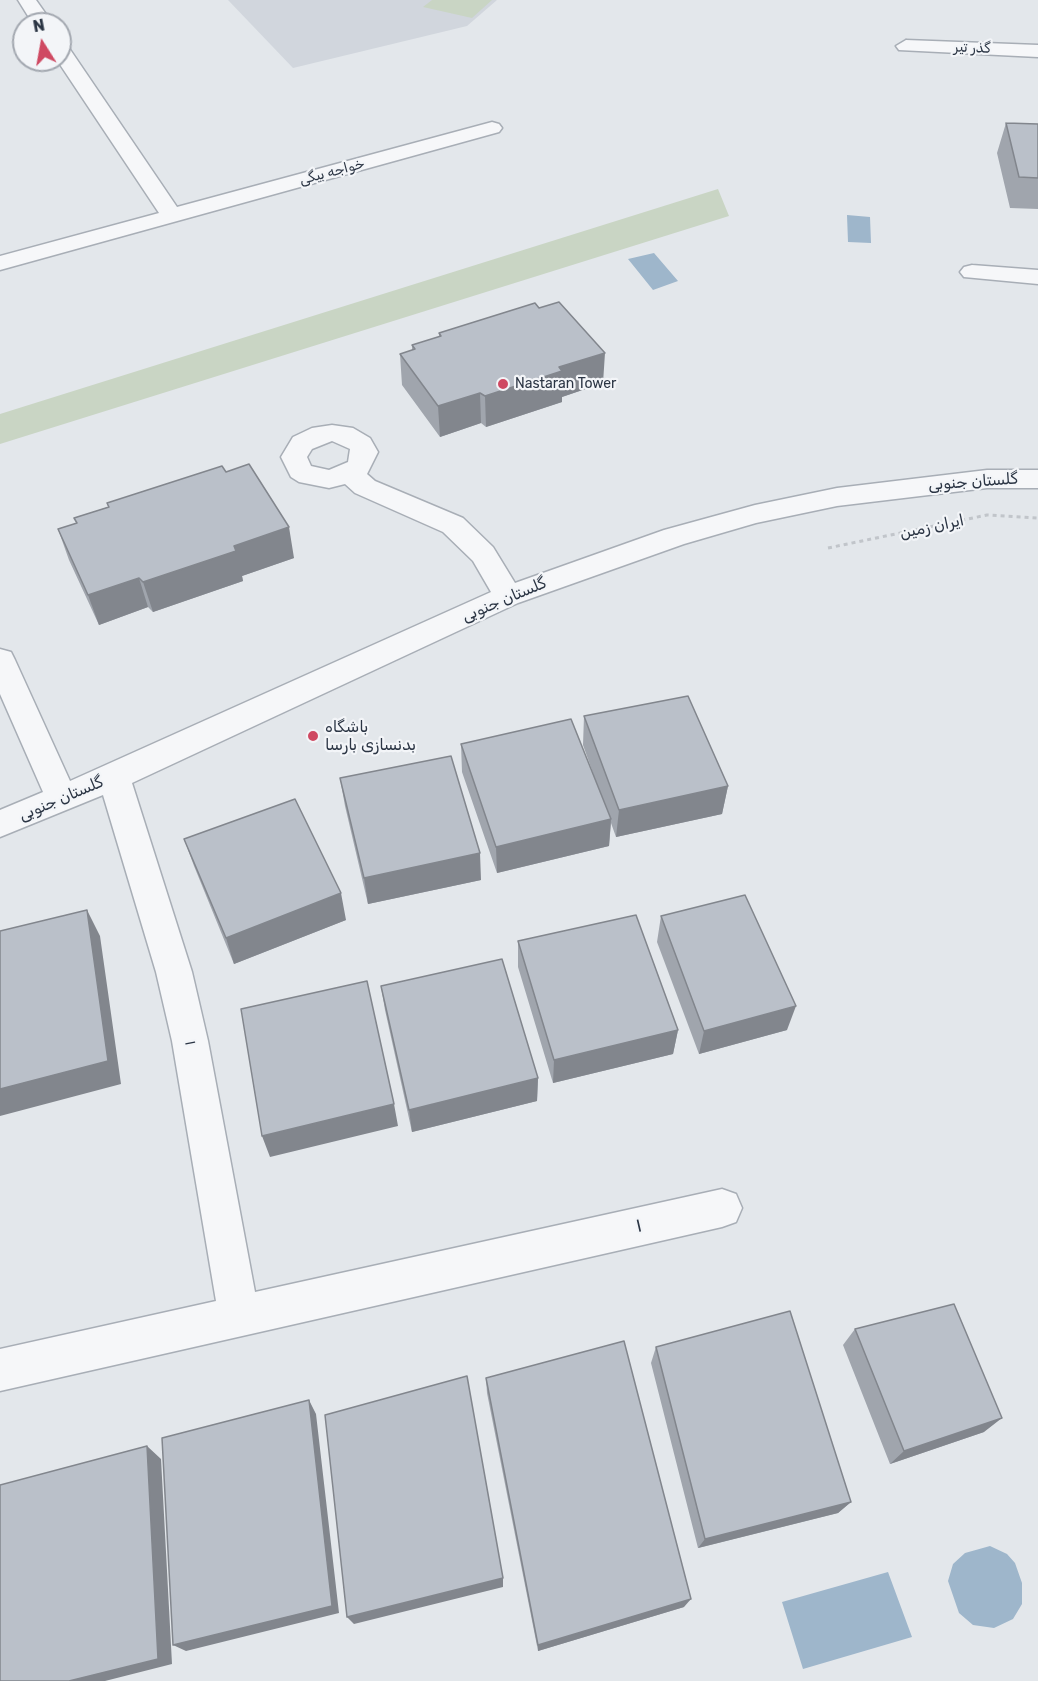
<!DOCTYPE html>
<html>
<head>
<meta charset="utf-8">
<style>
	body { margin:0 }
	#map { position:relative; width:1038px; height:1681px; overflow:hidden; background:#e3e7eb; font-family:Rubik,sans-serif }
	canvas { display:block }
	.north { position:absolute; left:12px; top:12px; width:60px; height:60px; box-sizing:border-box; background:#f3f5f8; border:2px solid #a3a8b0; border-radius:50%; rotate:349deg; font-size:16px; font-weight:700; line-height:24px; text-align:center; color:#2b3544 }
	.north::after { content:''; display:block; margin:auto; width:21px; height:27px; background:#cf4962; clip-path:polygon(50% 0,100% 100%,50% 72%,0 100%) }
</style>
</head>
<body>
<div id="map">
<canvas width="1038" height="1681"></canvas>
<div class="north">N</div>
</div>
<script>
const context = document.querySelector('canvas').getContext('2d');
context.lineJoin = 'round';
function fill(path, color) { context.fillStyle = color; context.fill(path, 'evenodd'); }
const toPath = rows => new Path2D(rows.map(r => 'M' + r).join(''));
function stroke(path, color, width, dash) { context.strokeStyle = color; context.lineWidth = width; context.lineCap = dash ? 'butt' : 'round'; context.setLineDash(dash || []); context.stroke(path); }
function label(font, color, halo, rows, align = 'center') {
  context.font = font + ' Rubik,"Noto Naskh Arabic",sans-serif'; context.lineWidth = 4.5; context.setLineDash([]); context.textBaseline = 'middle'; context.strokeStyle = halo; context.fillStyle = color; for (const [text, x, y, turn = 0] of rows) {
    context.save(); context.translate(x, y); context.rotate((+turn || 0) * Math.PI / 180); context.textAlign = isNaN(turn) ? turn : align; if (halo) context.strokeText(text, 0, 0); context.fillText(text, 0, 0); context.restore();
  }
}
const built = toPath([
	[228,0,497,0,467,26,293,68]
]);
const green = toPath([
	[432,0,492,0,472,18,423,7],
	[718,189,729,216,0,444,0,414]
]);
const water = toPath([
	[847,215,870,217,871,243,848,242],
	[654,253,678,281,653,290,628,259],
	[990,1546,1007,1554,1015,1563,1022,1583,1022,1604,1013,1619,994,1628,973,1625,959,1613,948,1581,953,1564,965,1553],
	[888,1572,912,1637,803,1669,782,1602]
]);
const path = toPath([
	[828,548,987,515,1038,518]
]);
const minor = toPath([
	[18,0,36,0,53,24,33,24,18,0],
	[906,40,1038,45,1038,57,899,50,896,46,906,40],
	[60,43,67,45,177,207,492,122,499,124,502,128,499,132,0,270,0,256,159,213,57,60,60,60,60,43],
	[972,265,1038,270,1038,284,964,277,960,272,964,267,972,265],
	[332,425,353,428,370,438,378,452,367,474,375,481,463,518,493,547,515,583,664,530,755,505,837,488,987,470,1038,470,1038,488,987,488,837,506,756,523,684,544,518,603,132,783,192,972,208,1041,255,1292,722,1189,736,1194,742,1208,736,1222,722,1227,0,1391,0,1349,216,1301,172,1041,156,972,103,795,0,837,0,810,43,792,0,694,0,649,11,652,15,660,70,781,491,592,473,561,443,532,355,493,345,484,329,488,299,482,291,477,281,457,293,437,312,428,332,425],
	[332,441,350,449,348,462,329,470,311,466,307,457,312,449,332,441]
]);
const wall = toPath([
	[1006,123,1038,124,1038,209,1010,208,997,153],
	[439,333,603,383,562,397,562,402,486,427,481,423,440,437,402,385,400,354,412,350,412,345,439,337],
	[226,472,294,558,242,576,243,581,153,612,148,607,99,625,69,560,58,529,77,524,74,518,108,507,107,503],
	[584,716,728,786,722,814,616,837,611,823,609,846,497,873,462,772,461,744,594,776,583,745],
	[340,778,481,880,368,904,345,806],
	[184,839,346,920,234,964,194,866],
	[661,916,787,1030,699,1054,657,942],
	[518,941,678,1030,673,1054,553,1083,518,967],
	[381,986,538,1078,537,1101,412,1132,385,1010],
	[855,1329,984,1432,890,1464,843,1345],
	[656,1347,851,1502,838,1513,698,1548,651,1363],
	[486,1378,684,1607,538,1651,487,1393]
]);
const shadedWall = toPath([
	[605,353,603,383,562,397,562,402,486,427,485,396,559,367],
	[480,393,481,423,440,437,438,406],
	[289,527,294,558,242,576,243,581,153,612,143,582,234,546],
	[139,578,148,607,99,625,88,595],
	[728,786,722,814,616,837,619,810],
	[611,819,609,846,497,873,496,847],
	[480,853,481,880,368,904,364,878],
	[341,893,346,920,234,964,226,938],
	[87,910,100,936,121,1084,0,1116,0,1089],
	[796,1006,787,1030,699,1054,704,1031],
	[678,1030,673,1054,553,1083,554,1060],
	[538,1078,537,1101,412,1132,409,1110],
	[394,1104,398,1126,270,1157,262,1136],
	[309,1400,316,1414,339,1613,186,1651,173,1645],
	[1002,1418,984,1432,890,1464,904,1451],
	[147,1446,161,1459,172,1664,105,1681,69,1681],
	[851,1502,838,1513,698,1548,705,1539],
	[503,1578,503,1587,354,1624,347,1617],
	[691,1599,684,1607,538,1651,538,1645]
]);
const building = toPath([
	[1006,123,1038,124,1038,178,1019,177,1006,123],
	[559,302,605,353,559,367,562,371,485,396,480,393,438,406,400,354,415,349,412,345,441,336,439,333,535,303,539,308,559,302],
	[249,464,289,527,234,546,236,551,143,582,139,578,88,595,58,529,77,523,74,518,109,507,107,503,222,466,226,472,249,464],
	[688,696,728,786,619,810,584,716,688,696],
	[571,719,611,819,496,847,461,744,571,719],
	[451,756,480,853,364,878,340,778,451,756],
	[295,799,341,893,226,938,184,839,295,799],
	[745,895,796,1006,704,1031,661,916,745,895],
	[87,910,108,1061,0,1089,0,931,87,910],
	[636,915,678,1030,554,1060,518,941,636,915],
	[502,959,538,1078,409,1110,381,986,502,959],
	[367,981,394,1104,262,1136,241,1009,367,981],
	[954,1304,1002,1418,904,1451,855,1329,954,1304],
	[790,1311,851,1502,705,1539,656,1347,790,1311],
	[624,1341,691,1599,538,1645,486,1378,624,1341],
	[467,1376,503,1578,347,1617,325,1415,467,1376],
	[309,1400,332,1606,173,1645,162,1438,309,1400],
	[147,1446,158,1659,69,1681,0,1681,0,1485,147,1446]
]);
const markers = [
	[503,384,6,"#cf4962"],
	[313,736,6,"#cf4962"]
];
const farStreetnames = [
	["گذر تیر",972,48,2],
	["خواجه بیگی",332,172,-15]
];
const farPoinames = [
	["Nastaran Tower",515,384]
];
const streetNames = [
	["گلستان جنوبی",973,482,-4],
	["ایران زمین",932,527,-12],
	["گلستان جنوبی",504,600,-23],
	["گلستان جنوبی",61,799,-23],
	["۱",190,1043,79]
];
const poiNames = [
	["باشگاه",325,727],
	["بدنسازی بارسا",325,745]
];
const nearStreetnames = [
	["۱",639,1226,-13]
];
fill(built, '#d1d6dd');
fill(green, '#c9d5c4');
fill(water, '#9eb6cb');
stroke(minor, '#a8aeb6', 3);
stroke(path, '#c1c5ca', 3, [4, 4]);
fill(minor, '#f6f7f9');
fill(wall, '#a0a5ad');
fill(shadedWall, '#82868d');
fill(building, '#bac0c9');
stroke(building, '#82868d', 1.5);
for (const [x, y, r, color] of markers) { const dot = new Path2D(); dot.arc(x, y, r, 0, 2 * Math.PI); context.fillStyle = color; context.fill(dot); stroke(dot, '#f3f5f8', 2); }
label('14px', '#2b3544', '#f3f5f8', farStreetnames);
label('14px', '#2b3544', '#f3f5f8', farPoinames, 'left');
label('16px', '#2b3544', '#f3f5f8', streetNames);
label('16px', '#2b3544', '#f3f5f8', poiNames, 'left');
label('20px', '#2b3544', '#f3f5f8', nearStreetnames);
</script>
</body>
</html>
